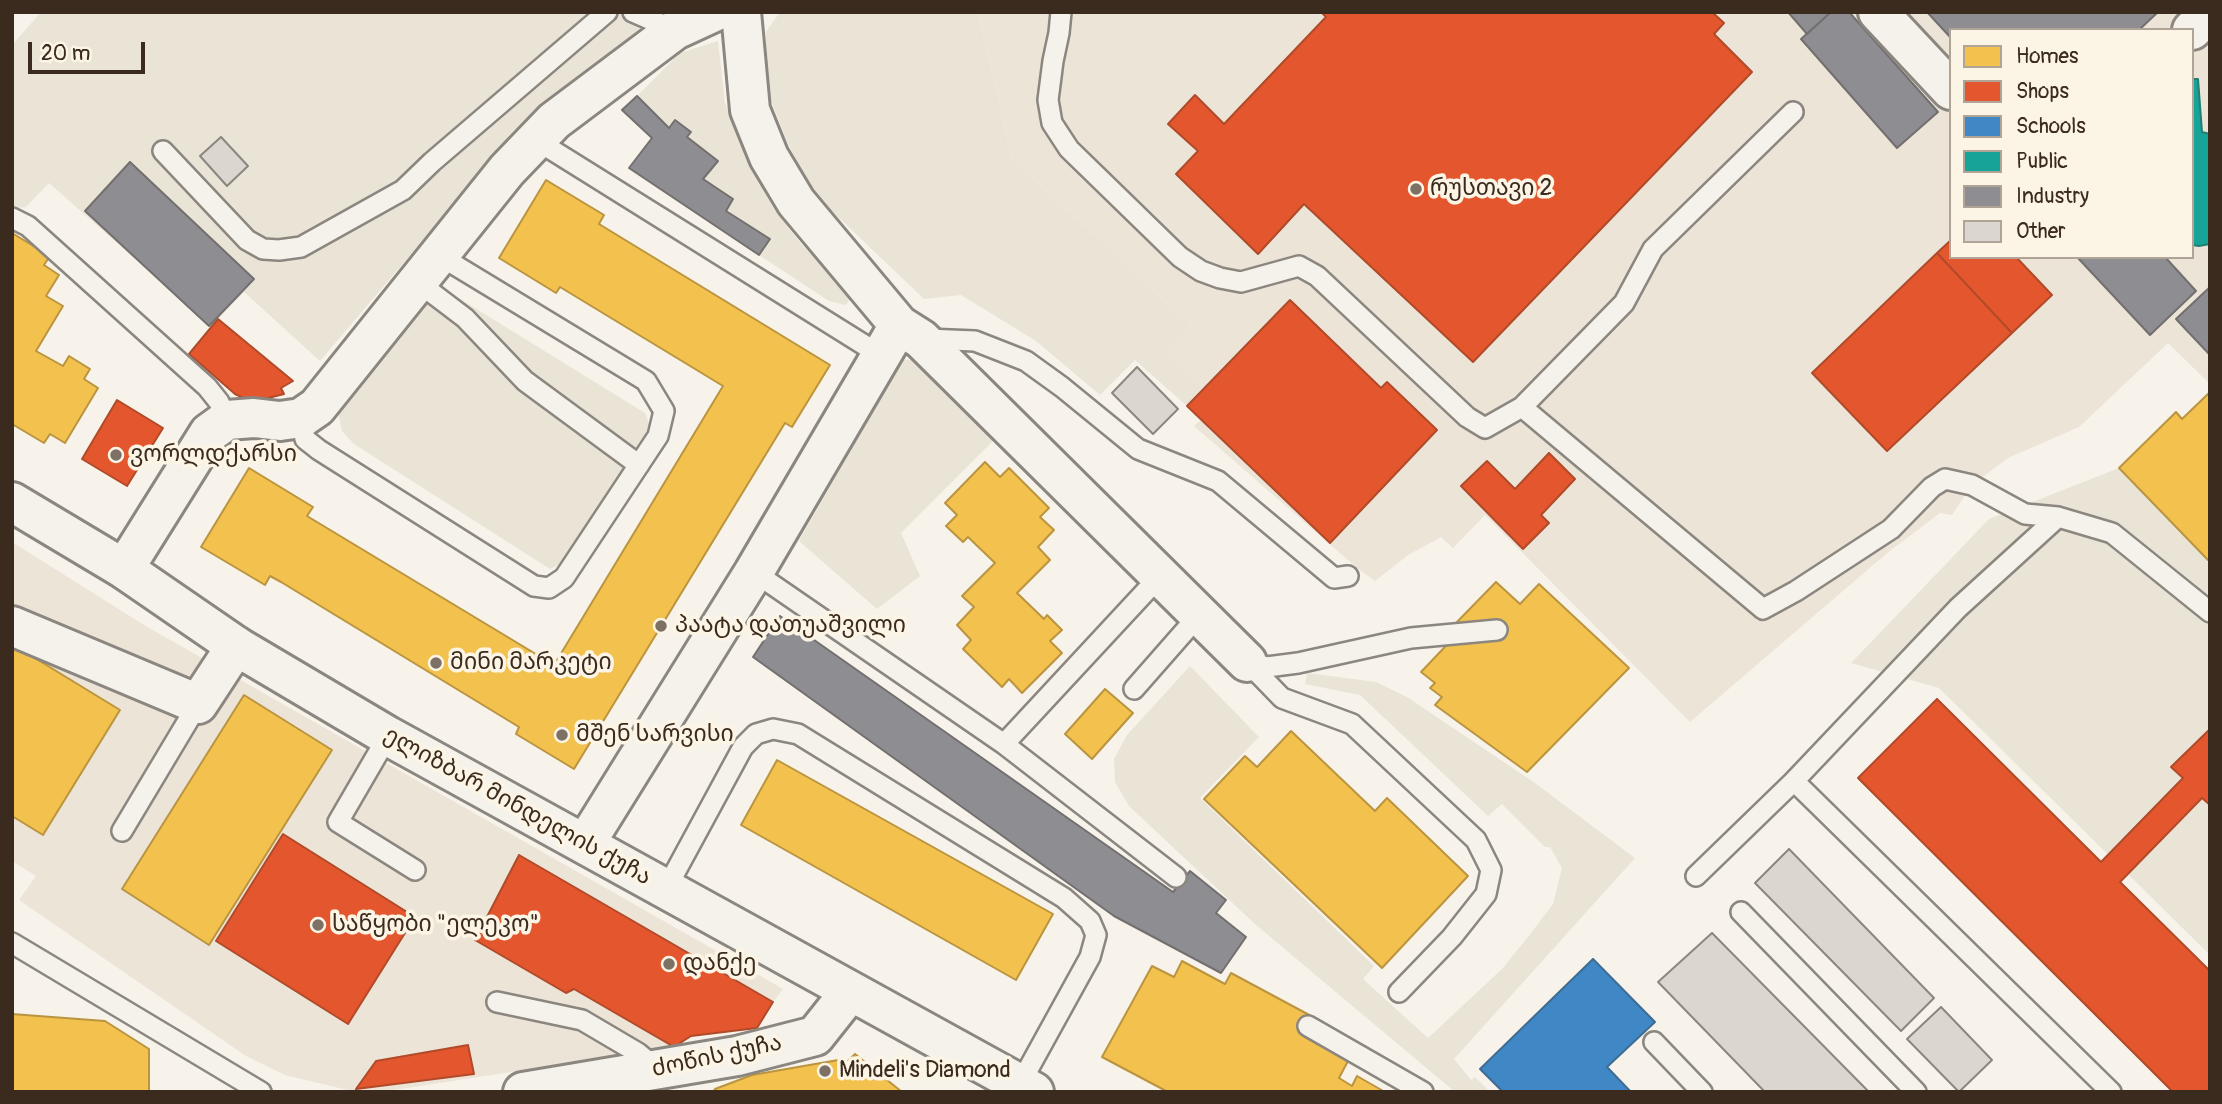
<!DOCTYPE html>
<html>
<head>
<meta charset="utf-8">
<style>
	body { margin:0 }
	#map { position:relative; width:2222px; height:1104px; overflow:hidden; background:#f7f3ea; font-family:Pangolin,sans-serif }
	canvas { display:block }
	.frame { position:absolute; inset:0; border:14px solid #3b2a1e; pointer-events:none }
	.legend { position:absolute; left:1949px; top:28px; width:245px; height:231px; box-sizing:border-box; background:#fcf5e5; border:2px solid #afa495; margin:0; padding:9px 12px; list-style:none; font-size:21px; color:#3b2a1e }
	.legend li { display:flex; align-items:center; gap:14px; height:35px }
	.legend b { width:35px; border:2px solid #afa495 }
	.scale { position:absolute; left:28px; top:42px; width:117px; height:32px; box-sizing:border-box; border:4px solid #3b2a1e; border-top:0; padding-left:9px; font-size:21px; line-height:24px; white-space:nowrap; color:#3b2a1e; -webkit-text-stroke:5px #fcf5e5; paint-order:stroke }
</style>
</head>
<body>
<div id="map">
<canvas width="2222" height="1104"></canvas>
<div class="frame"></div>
<ul class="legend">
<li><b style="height:19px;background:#f2c14e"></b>Homes</li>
<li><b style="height:19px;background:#e4572e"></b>Shops</li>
<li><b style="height:19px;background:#3f88c5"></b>Schools</li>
<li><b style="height:19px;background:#17a398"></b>Public</li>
<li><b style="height:19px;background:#8d8d92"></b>Industry</li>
<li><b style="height:19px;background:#dbd7d0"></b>Other</li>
</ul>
<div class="scale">20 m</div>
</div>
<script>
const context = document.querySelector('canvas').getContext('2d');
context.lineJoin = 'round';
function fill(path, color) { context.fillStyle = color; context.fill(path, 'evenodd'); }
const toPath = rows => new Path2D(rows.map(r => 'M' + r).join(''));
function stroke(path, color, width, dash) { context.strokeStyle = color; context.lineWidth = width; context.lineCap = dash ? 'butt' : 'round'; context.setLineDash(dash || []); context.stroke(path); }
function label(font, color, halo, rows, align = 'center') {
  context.font = font + ' Pangolin,"Noto Sans Georgian",sans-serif'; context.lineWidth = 7; context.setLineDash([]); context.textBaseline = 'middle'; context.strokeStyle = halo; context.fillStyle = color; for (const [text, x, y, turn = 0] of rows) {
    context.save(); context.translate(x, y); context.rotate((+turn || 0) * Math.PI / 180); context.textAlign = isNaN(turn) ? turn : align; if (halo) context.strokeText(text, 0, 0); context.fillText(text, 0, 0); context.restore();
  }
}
const built = toPath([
	[978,12,2210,12,2210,384,2168,343,2079,427,2008,458,1972,485,1952,515,1940,513,1886,554,1690,722,1485,515,1453,548,1441,537,1408,555,1375,581,1356,567,1194,426,1201,420,1187,406,1204,388,1165,353,1192,326,1012,158],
	[1951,30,2192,30,2192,257,1951,257],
	[12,542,144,625,783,989,773,1002,757,1028,691,1036,674,1047,381,1092,356,1092,285,1075,246,1056,19,900,36,876,12,861]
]);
const green = toPath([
	[41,12,664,12,545,110,481,172,320,361,244,292,211,326,49,183,26,207,19,208,12,206,12,45],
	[780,12,978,12,1012,158,1192,326,1166,353,1204,388,1187,406,1135,360,1100,395,1036,341,961,295,924,299,811,191,786,139,765,85,766,32],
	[718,41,725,103,748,163,772,206,801,244,854,292,846,305,829,301,759,255,770,239,726,211,733,199,703,179,717,160,687,137,690,132,676,120,669,128,637,96,680,53],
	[436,284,645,413,649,423,646,432,562,563,550,569,354,444,342,431,337,407],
	[930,359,1003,431,901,533,920,576,877,609,799,541,903,360],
	[2119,468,2210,562,2210,955,1939,688,1851,663,1989,519],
	[1190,666,1259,737,1200,798,1374,966,1363,979,1428,1038,1502,969,1528,937,1553,904,1562,868,1550,847,1545,847,1502,804,1488,816,1360,695,1305,684,1307,673,1376,682,1407,697,1535,783,1635,858,1454,1059,1471,1080,1475,1077,1490,1092,1455,1092,1256,925,1129,806,1115,782,1114,759,1127,735]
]);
const homes = toPath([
	[546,180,604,215,599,224,830,365,792,427,785,423,574,769,516,734,519,727,281,582,270,576,265,585,201,547,249,468,313,507,307,516,554,665,723,386,560,287,556,293,499,258,546,180],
	[12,233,50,256,44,265,59,275,46,296,63,306,36,351,63,366,69,356,90,369,84,379,98,388,65,443,50,434,44,443,12,424,12,233],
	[2210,392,2210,559,2208,560,2119,468,2176,412,2182,419,2210,392],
	[985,462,1000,477,1009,468,1049,508,1040,517,1054,530,1038,547,1050,560,1017,593,1044,619,1047,615,1062,630,1050,641,1062,653,1022,693,1009,679,1002,687,963,649,971,640,957,625,974,607,962,596,995,563,968,537,963,542,946,526,957,515,945,503,985,462],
	[1496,582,1520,604,1539,584,1629,668,1527,772,1435,705,1442,697,1430,688,1435,683,1421,672,1461,630,1455,624,1496,582],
	[12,644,120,710,43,835,12,816,12,644],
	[1105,689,1133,713,1092,759,1065,734,1105,689],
	[244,695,332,750,209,945,122,889,244,695],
	[1291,731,1375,811,1387,798,1468,876,1382,968,1204,799,1245,756,1257,767,1291,731],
	[777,760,1053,914,1016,980,741,825,777,760],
	[1182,961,1225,984,1231,973,1313,1017,1303,1036,1348,1061,1339,1078,1352,1086,1357,1076,1385,1092,1168,1092,1102,1057,1152,966,1174,977,1182,961],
	[12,1014,105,1021,149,1049,149,1092,12,1091,12,1014],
	[855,1054,902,1092,713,1092,715,1089,752,1075,844,1059,847,1062,855,1054]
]);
const shops = toPath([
	[1321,12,1712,12,1724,23,1714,34,1752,72,1473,362,1304,204,1258,254,1176,174,1198,151,1168,124,1195,95,1224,124,1326,17,1321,12],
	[1951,240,1951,257,2016,257,2052,295,2012,333,1937,253,1951,240],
	[1937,253,2012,333,1887,451,1812,373,1937,253],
	[1290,300,1381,388,1387,382,1437,430,1330,543,1187,406,1290,300],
	[218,319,293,381,281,388,284,394,252,402,235,394,189,354,218,319],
	[117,400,163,428,127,486,82,459,117,400],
	[1549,453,1575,479,1541,515,1549,523,1523,549,1461,486,1487,461,1515,489,1549,453],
	[1937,699,2101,862,2183,778,2171,767,2210,729,2210,805,2202,798,2120,882,2210,971,2210,1092,2173,1092,1858,778,1937,699],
	[283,834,415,917,348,1024,216,941,283,834],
	[519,855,773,1002,757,1028,691,1036,674,1047,574,989,566,993,475,940,519,855],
	[468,1045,474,1074,356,1089,376,1061,468,1045]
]);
const schools = toPath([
	[1593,959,1655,1022,1607,1067,1631,1092,1503,1092,1480,1069,1593,959]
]);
const public = toPath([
	[2192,79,2198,79,2202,132,2210,134,2210,244,2199,246,2192,245,2192,79]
]);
const industry = toPath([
	[1788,12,1831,12,1807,34,1788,12],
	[1831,12,1849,12,1938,112,1897,148,1801,39,1831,12],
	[1927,12,2158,12,2139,30,1951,30,1951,38,1927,12],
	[637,96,669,128,675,120,691,132,687,137,718,161,703,179,733,199,726,211,770,239,759,255,629,168,652,138,622,110,637,96],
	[130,162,254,279,209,326,85,211,130,162],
	[2077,257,2165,257,2196,291,2150,335,2077,257],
	[2210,287,2210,355,2176,319,2210,287],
	[780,616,1173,892,1190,871,1226,900,1216,913,1246,937,1221,973,1114,916,753,657,780,616]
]);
const building = toPath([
	[221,137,248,166,227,186,200,156,221,137],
	[1137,367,1178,409,1153,434,1112,393,1137,367],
	[1789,849,1934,998,1901,1031,1755,883,1789,849],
	[1712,933,1869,1092,1765,1092,1658,982,1712,933],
	[1941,1007,1992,1060,1959,1092,1907,1039,1941,1007]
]);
const lane = toPath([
	[633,12,675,30],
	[1061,12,1059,33,1053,61,1048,100,1052,123,1069,149,1180,257,1201,271,1220,278,1241,282,1299,266,1317,276,1467,417,1485,428,1522,407,1624,303,1653,249,1793,112],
	[536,140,882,356],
	[163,151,247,240,263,249,279,250,301,247,403,190,432,162,607,12],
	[12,218,28,226,207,387,219,402,227,420],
	[419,283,465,318,525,381,639,465],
	[926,339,975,341,1026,361,1062,387,1138,449,1218,481,1334,578,1348,576],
	[1522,407,1763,609,1796,591,1891,529,1932,487,1945,479,1972,485,2025,514,2058,517,2112,533,2210,612],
	[301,418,305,439,319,450,534,586,549,588,564,578,658,436,664,411,646,381,440,256],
	[754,572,1004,744,1176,877],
	[1247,662,1282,698,1352,724,1476,840,1491,870,1486,894,1452,937,1399,992],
	[1247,662,1267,667,1298,663,1411,638,1497,630],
	[1134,689,1199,615],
	[388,736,338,822,415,870],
	[1004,744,1160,576],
	[1794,781,2111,1092],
	[122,831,198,704],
	[1696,876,1794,781,1958,608,2058,517],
	[666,889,743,747,756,734,773,729,798,734,1064,898,1090,921,1096,935,1090,957,1020,1084],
	[1741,912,1916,1092],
	[12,943,261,1092],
	[497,1002,582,1020,638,1053,657,1069],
	[1308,1026,1423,1092],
	[1654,1042,1702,1092]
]);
const street = toPath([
	[741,12,750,110,769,157,796,202,899,325,921,339,1247,662],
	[1878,12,1951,90],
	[2192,30,2210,13],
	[124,569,209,433,227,420,254,418,280,421,301,418,317,407,507,170,554,121,675,30,714,12],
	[12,626,198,704,236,646],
	[585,844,754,572,899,325],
	[523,1092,737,1056,815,1036,850,992]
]);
const secondary = toPath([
	[12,502,124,569,236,646,388,736,1034,1092]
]);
const markers = [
	[1416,189,7,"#7d7065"],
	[116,455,7,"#7d7065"],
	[661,626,7,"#7d7065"],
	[436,663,7,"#7d7065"],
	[562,735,7,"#7d7065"],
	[318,925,7,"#7d7065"],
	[669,964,7,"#7d7065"],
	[825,1071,7,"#7d7065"]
];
const poiNames = [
	["რუსთავი 2",1430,189],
	["ვორლდქარსი",130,455],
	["პაატა დათუაშვილი",675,626],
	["მინი მარკეტი",450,663],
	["მშენ სარვისი",576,735],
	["საწყობი \"ელეკო\"",332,925],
	["დანქე",683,964],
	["Mindeli's Diamond",839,1071]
];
const streetNames = [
	["ელიზბარ მინდელის ქუჩა",517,807,29],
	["ძოწის ქუჩა",717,1057,-12]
];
fill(built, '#ebe4d7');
fill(green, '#eae4d7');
fill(homes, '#f2c14e');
stroke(homes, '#bb9440', 2);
fill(shops, '#e4572e');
stroke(shops, '#b14a29', 2);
fill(schools, '#3f88c5');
stroke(schools, '#3e6c93', 2);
fill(public, '#17a398');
stroke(public, '#227f73', 2);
fill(industry, '#8d8d92');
stroke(industry, '#746f6f', 2);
fill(building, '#dbd7d0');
stroke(building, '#8b867f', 2);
stroke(lane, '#8b867f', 24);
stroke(street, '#8b867f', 44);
stroke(secondary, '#8b867f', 44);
stroke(lane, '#f5f2ec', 19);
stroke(street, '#f5f2ec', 38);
stroke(secondary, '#f5f2ec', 38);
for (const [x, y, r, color] of markers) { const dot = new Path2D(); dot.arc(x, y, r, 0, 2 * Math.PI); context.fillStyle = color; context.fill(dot); stroke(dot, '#fcf5e5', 2.5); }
label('23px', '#3b2a1e', '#fcf5e5', poiNames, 'left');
label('23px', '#3b2a1e', '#fcf5e5', streetNames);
</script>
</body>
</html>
